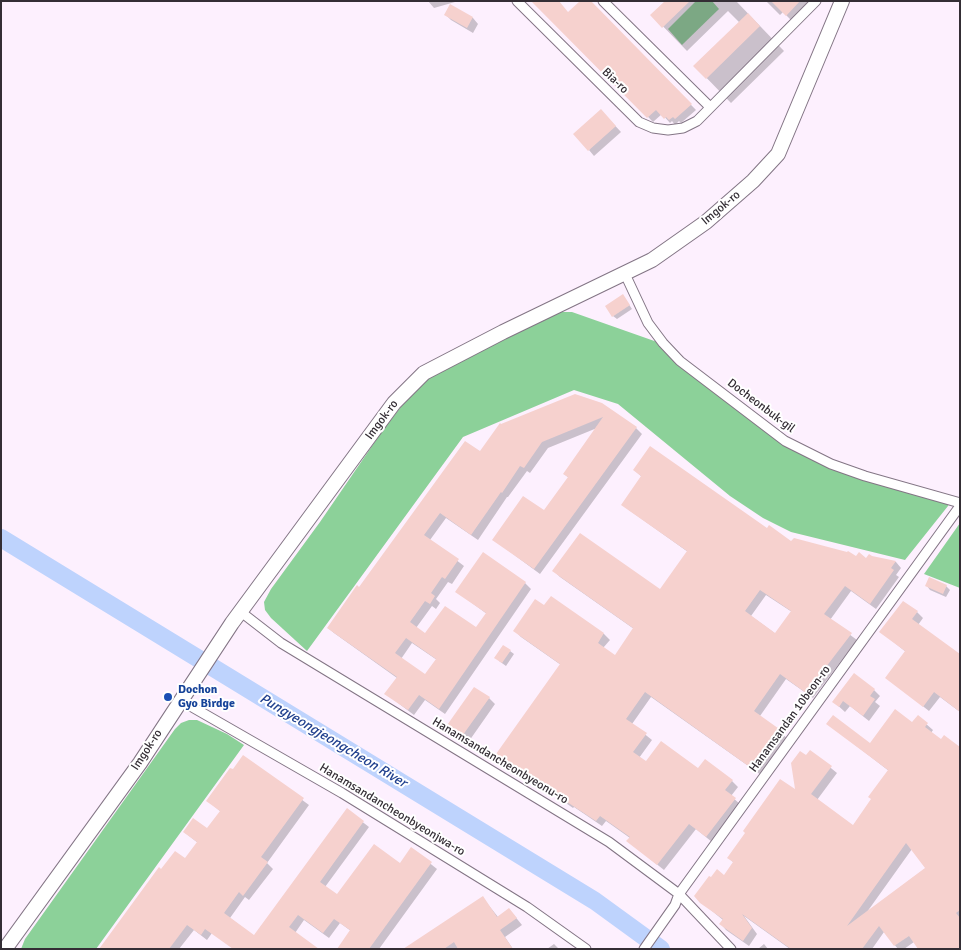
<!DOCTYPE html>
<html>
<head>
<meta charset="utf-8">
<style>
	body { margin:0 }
	#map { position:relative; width:961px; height:950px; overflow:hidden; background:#fdf0fe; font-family:Signika,sans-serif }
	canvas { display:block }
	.frame { position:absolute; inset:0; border:2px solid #342e35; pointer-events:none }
</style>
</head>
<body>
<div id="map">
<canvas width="961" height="950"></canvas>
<div class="frame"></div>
</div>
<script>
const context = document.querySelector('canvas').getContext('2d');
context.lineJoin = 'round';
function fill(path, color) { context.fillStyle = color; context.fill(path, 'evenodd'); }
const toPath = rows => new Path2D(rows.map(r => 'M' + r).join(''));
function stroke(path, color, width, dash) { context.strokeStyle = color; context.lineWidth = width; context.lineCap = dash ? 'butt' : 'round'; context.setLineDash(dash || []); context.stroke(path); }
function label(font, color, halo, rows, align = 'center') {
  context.font = font + ' Signika,sans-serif'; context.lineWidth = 4; context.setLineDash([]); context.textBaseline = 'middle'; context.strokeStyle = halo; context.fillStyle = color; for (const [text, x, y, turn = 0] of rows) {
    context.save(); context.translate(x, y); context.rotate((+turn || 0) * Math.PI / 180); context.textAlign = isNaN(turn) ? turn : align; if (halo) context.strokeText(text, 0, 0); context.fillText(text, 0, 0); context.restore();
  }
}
const green = toPath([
	[696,1,712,1,719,9,682,45,668,29]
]);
const forest = toPath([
	[561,312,572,312,660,343,792,446,949,502,948,506,905,560,791,532,763,518,730,496,618,404,574,390,463,437,307,651,271,618,265,610,264,602,271,589,320,522,383,430,407,399,426,380,441,371,479,351],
	[960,523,960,588,924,574],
	[189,720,197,720,227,734,244,745,96,949,21,949,25,939,175,729,181,723]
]);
const shadow = toPath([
	[428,1,455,1,455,2,434,8],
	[589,1,696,110,681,123,679,121,675,125,672,121,670,123,662,114,653,122,588,55,569,13],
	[667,1,738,1,737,2,784,51,731,103,695,66,740,23,728,11,687,51,652,15],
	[766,1,813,1,794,23,783,12,780,15],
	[451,6,473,18,478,24,473,33,451,20,446,15],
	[607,117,621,132,594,156,589,150],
	[626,300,632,309,617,319,613,316],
	[575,396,636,428,642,434,540,574,494,540,544,512,569,478,564,474,597,428,548,448,530,473,527,471,508,497,507,497,478,540,446,518,430,540,464,566,452,584,448,582,436,599,440,603,436,609,432,606,416,628,426,635,476,629,487,614,457,592,525,583,531,589,445,714,425,700,414,715,386,694,397,678,334,633,328,628,359,588,480,453],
	[412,643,437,660,426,676,401,659],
	[634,470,768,530,792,542,856,558,867,560,872,557,896,562,901,568,896,575,899,577,876,609,851,591,830,620,857,640,813,698,786,679,760,716,787,738,761,775,651,697,632,724,652,740,639,758,647,763,698,770,732,781,738,787,731,796,741,805,712,842,696,829,664,870,634,846,630,838,606,821,602,826,574,807,573,808,504,760,498,754,561,665,521,637,515,631,544,607,551,597,604,634,610,640,603,648,615,656,634,629,560,577,554,571,661,591,688,552,629,510,623,505,642,477],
	[766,595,792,612,776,634,751,616],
	[927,586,946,586,950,590,946,597,930,590],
	[917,612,923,618,918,625,960,656,960,712,940,697,929,711,887,678,906,652,881,632],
	[510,651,514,654,506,666,499,661],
	[874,690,880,696,875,702,880,706,869,721,850,706,845,712,834,702],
	[489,698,495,704,467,744,447,728],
	[918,717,933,730,931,733,960,783,960,949,914,942,904,949,898,949,884,932,872,949,790,949,744,916,757,934,749,946,726,930,721,924,723,920,701,902,724,876,734,863,729,858,797,792,806,757,810,751,837,773,817,800,853,826,872,799,889,771,828,724,870,744,913,724],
	[912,849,926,868,867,912],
	[244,757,309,805,267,863,273,869,249,900,245,897,230,918,254,936,347,810,369,827,325,887,337,896,400,865,412,849,437,869,379,949,338,949,351,931,340,923,329,938,304,920,295,933,316,949,212,933,207,940,194,930,179,949,101,949,162,871,185,860,198,843,184,832,207,830,221,812,208,801],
	[483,898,498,917,509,909,522,925,505,937,513,949,405,949],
	[554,944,559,949,547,949],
	[764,944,768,949,758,949]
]);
const river = toPath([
	[1,538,595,901,661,949]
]);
const building = toPath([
	[531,1,559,1,568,12,580,1,591,1,692,104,675,119,673,117,669,120,666,117,664,119,656,110,647,118],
	[665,1,690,1,662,28,650,15],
	[771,1,800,1,786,16],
	[450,4,473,17,467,28,444,15],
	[748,13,760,26,706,79,693,66],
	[601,109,616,126,588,151,573,134],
	[623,294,630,305,612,317,605,306],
	[575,394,602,403,637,427,534,569,492,540,523,496,544,510,568,477,563,474,603,417,542,442,524,468,520,466,502,493,501,492,471,535,440,513,424,535,459,559,445,579,442,577,431,593,435,596,430,604,425,601,410,622,425,633,445,606,476,627,486,613,455,592,483,552,526,582,439,709,419,695,408,710,384,694,397,677,327,628,357,585,359,587,465,441,480,451,500,423,501,424],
	[406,638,436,659,425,674,395,653],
	[650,446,767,528,769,525,791,541,794,538,847,552,848,551,856,556,859,552,866,558,869,554,872,556,896,561,891,568,894,570,870,604,845,586,824,614,852,633,806,693,780,674,754,711,782,731,754,770,645,692,626,719,647,733,633,752,646,761,661,741,698,768,705,759,733,780,725,790,736,798,706,837,689,824,657,865,626,841,630,837,600,816,596,821,567,802,566,803,496,754,560,664,513,631,535,599,544,605,551,596,604,633,598,643,615,655,633,628,552,571,580,533,660,589,687,551,621,505,641,476,633,470],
	[760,590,791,611,775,633,745,611],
	[929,577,947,585,943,594,925,586],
	[903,601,918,611,912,619,960,654,960,712,934,692,923,707,885,678,905,651,879,632],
	[503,645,511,650,502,663,494,658],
	[854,673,875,689,870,696,875,699,863,716,843,701,839,707,832,702],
	[474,687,490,697,460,739,445,728],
	[895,709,912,722,918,715,928,723,925,727,941,739,944,735,960,747,960,910,956,913,960,918,960,949,918,949,909,936,894,946,879,926,862,949,791,949,742,914,752,928,743,941,719,924,723,919,700,903,694,896,709,876,711,877,717,869,724,875,733,862,727,858,745,833,743,831,780,779,795,789,791,763,800,751,806,755,810,750,832,766,811,794,853,825,871,799,868,797,888,770,826,724,833,715,870,743],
	[906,843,925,868,847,926],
	[243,755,304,798,261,857,268,862,243,896,239,892,224,913,254,935,347,808,364,821,320,882,337,894,374,844,400,863,411,847,432,862,369,949,337,949,350,930,334,919,323,933,298,915,289,927,319,949,233,949,205,929,201,935,187,925,169,949,99,949,159,867,161,869,175,851,185,858,197,842,183,832,193,818,207,828,220,811,206,801,230,768,233,769],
	[483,896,497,917,509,908,517,918,500,930,513,949,458,949,454,942,444,949,403,949]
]);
const minor = toPath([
	[517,1,639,122,653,128,668,130,683,128,697,121,816,1],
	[603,1,710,107],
	[625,274,648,323,663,343,680,361,785,441,831,464,865,476,960,503],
	[241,612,281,643,609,842,679,894,731,949],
	[180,700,342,793,527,907,586,949],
	[644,949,675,905,679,894,960,506]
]);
const secondary = toPath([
	[5,949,140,763,232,623,394,403,424,373,503,332,652,260,706,222,753,181,778,154,842,1]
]);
const markers = [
	[168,697,5,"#1a4fb4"]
];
const streetNames = [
	["Bia-ro",615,81,44],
	["Imgok-ro",721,208,-40],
	["Docheonbuk-gil",761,406,37],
	["Imgok-ro",382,420,-53],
	["Hanamsandan 10beon-ro",790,719,-54],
	["Imgok-ro",147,750,-57],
	["Hanamsandancheonbyeonu-ro",500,761,31],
	["Hanamsandancheonbyeonjwa-ro",392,810,31]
];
const transitNames = [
	["Dochon",178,690],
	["Gyo Birdge",178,704]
];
const waterNames = [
	["Pungyeongjeongcheon River",333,741,31]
];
fill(green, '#9cd2a6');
fill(forest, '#8cd199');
fill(shadow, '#0003');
stroke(river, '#bed3fd', 18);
fill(building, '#f6d1ce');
stroke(minor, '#837585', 11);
stroke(secondary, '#837585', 16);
stroke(minor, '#fff', 9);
stroke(secondary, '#fff', 14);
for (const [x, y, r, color] of markers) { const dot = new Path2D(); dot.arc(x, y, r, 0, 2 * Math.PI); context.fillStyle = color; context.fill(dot); stroke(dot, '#fff', 2); }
label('12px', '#342e35', '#fff', streetNames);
label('bold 12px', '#164399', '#fff', transitNames, 'left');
label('italic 14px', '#22428f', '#fff', waterNames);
</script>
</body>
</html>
